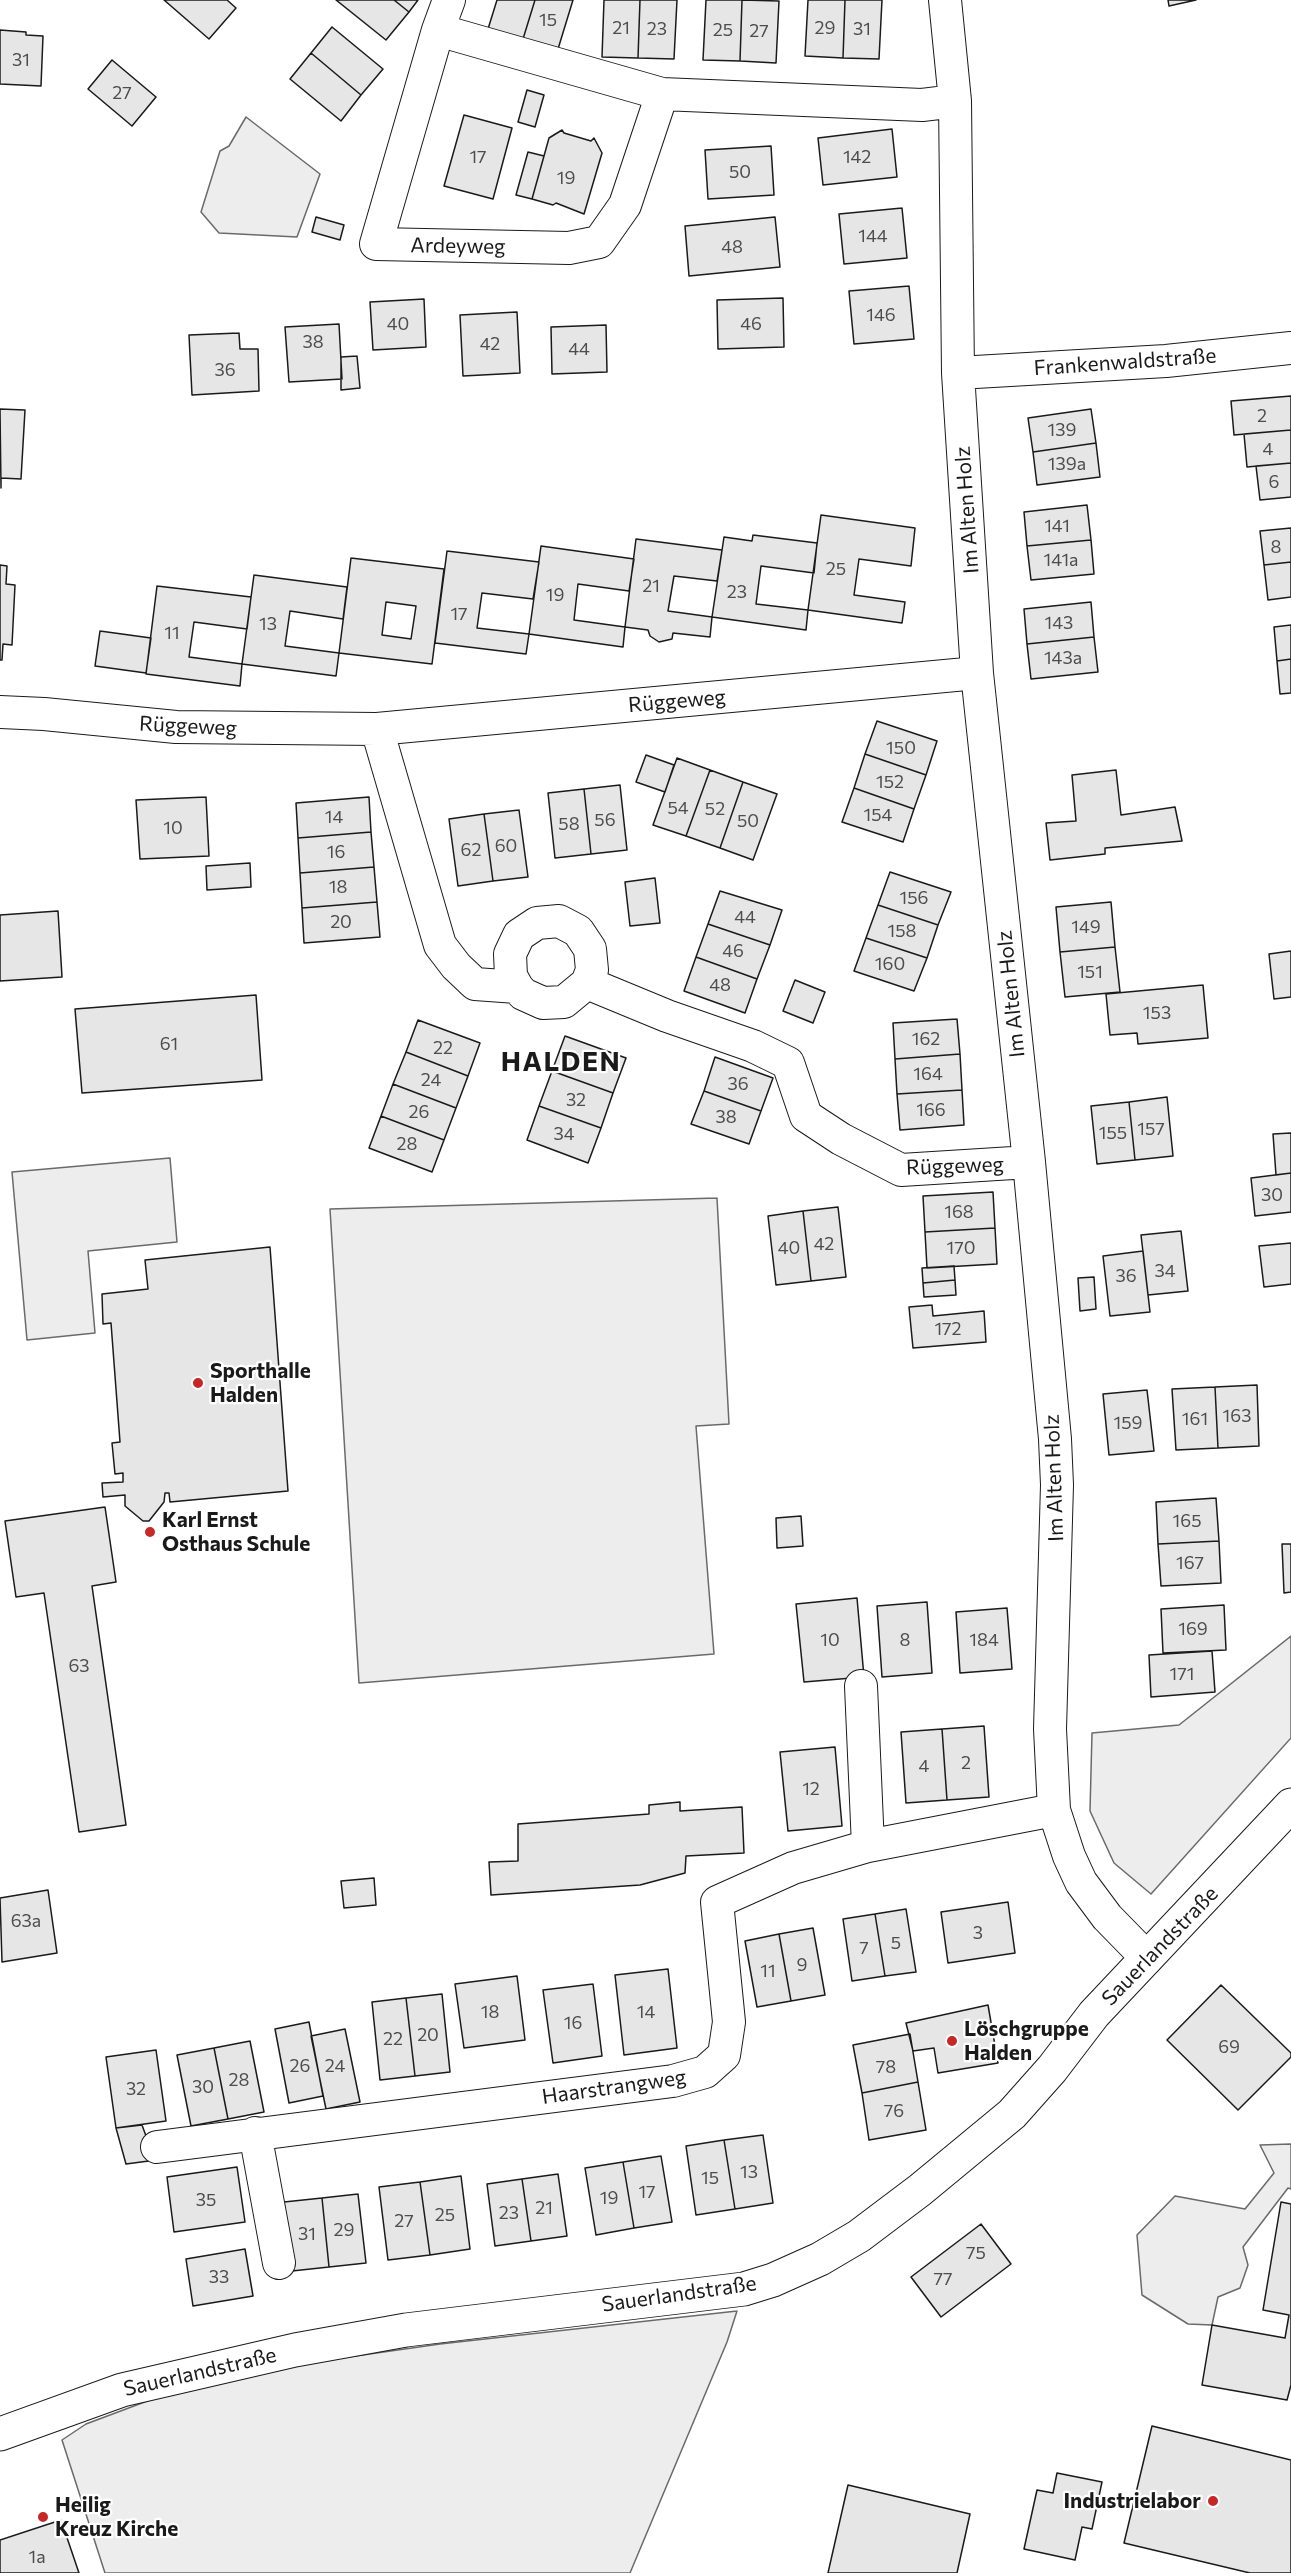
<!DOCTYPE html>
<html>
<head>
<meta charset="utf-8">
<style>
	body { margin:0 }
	canvas { display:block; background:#fff }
</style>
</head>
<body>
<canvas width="1291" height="2573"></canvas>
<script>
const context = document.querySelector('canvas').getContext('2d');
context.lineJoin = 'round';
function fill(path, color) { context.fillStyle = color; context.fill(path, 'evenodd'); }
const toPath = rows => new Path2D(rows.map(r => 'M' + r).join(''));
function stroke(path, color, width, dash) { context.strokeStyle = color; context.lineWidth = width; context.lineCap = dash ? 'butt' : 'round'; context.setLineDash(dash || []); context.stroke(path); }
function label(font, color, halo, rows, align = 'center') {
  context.font = font + ' Commissioner,sans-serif'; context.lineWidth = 4.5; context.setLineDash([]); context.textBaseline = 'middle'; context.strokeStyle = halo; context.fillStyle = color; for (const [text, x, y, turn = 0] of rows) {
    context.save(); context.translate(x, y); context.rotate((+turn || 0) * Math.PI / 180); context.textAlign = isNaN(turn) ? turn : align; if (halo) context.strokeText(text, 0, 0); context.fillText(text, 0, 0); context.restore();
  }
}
const built = toPath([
	[246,117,320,174,297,237,219,233,201,212,220,151,229,146,246,117],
	[170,1158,177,1242,88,1251,95,1333,27,1340,12,1172,170,1158],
	[717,1198,729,1424,696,1426,714,1654,359,1683,330,1209,717,1198],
	[1291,1636,1291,1738,1151,1894,1114,1863,1090,1811,1092,1733,1179,1725,1291,1636],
	[1291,2144,1291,2189,1288,2188,1243,2247,1248,2265,1240,2288,1218,2297,1212,2325,1188,2324,1142,2295,1137,2235,1175,2196,1245,2209,1274,2173,1260,2145,1291,2144],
	[737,2311,727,2342,630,2573,105,2573,62,2440,86,2424,174,2391,299,2364,440,2344,737,2311]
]);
const building = toPath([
	[164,0,227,0,236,8,209,39,164,0],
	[336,0,394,0,409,12,386,40,336,0],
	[394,0,418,0,409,12,394,0],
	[497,0,535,0,523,39,488,29,497,0],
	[535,0,573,0,558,49,523,39,535,0],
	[604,0,640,0,638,58,602,57,604,0],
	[640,0,677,0,674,59,638,58,640,0],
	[706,0,742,0,740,61,703,60,706,0],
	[742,0,779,1,776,63,740,61,742,0],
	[808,0,845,0,843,58,805,56,808,0],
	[845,0,882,0,879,59,843,58,845,0],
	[1168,0,1196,0,1169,6,1168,0],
	[332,27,383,69,361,95,311,53,332,27],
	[0,30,26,32,26,35,43,36,41,86,0,84,0,30],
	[311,53,361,95,341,121,290,79,311,53],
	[112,60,156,97,132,126,88,89,112,60],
	[527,90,544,95,535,127,518,122,527,90],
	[464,115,512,128,493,199,444,186,464,115],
	[892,129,897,177,823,185,818,138,892,129],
	[562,130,564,133,591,141,594,138,602,153,584,214,556,203,553,205,532,199,549,138,562,130],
	[771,146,774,195,708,199,705,150,771,146],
	[528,152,544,156,532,199,516,195,528,152],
	[902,208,907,258,844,264,839,214,902,208],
	[316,217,344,225,340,240,312,232,316,217],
	[775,217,780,267,689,276,685,226,775,217],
	[909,286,914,339,854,344,849,291,909,286],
	[783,298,784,347,718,349,717,300,783,298],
	[424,299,426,347,373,350,370,302,424,299],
	[517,312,520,373,463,376,460,315,517,312],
	[339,324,342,379,289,382,285,327,339,324],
	[606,325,607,372,552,374,551,327,606,325],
	[239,333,240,349,258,349,259,391,192,395,189,335,239,333],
	[357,356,360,388,341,390,341,357,357,356],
	[1291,396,1291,430,1234,435,1231,401,1291,396],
	[0,409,25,410,21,479,1,478,1,488,0,409],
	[1091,409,1096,443,1033,452,1028,418,1091,409],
	[1291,430,1291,463,1247,467,1244,434,1291,430],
	[1096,443,1100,477,1037,485,1033,452,1096,443],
	[1291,463,1291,497,1260,500,1256,466,1291,463],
	[1087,505,1091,540,1027,546,1024,512,1087,505],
	[821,515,915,528,911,566,859,559,854,595,905,602,902,623,808,610,821,515],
	[1291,528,1291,562,1264,565,1260,531,1291,528],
	[753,535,817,543,814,573,761,566,756,604,808,610,806,630,712,617,724,537,752,541,753,535],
	[636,539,722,550,717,581,674,576,668,611,712,617,710,637,673,633,672,639,659,642,650,636,648,630,625,627,636,539],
	[1091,540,1094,574,1031,580,1027,546,1091,540],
	[541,546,634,559,629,591,578,584,574,620,625,627,623,647,529,634,541,546],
	[447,551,539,562,533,599,482,593,477,628,529,634,526,654,435,643,447,551],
	[351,558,444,569,432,664,339,653,351,558],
	[386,602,416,606,411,639,382,635,386,602],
	[1291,562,1291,597,1268,600,1264,565,1291,562],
	[0,565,7,566,6,584,15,585,12,645,3,644,2,660,0,660,0,565],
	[254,575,347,587,343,619,290,611,285,646,339,653,336,676,242,664,254,575],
	[157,586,251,597,247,629,194,622,189,657,242,664,240,686,146,674,157,586],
	[1091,602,1094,637,1027,644,1024,609,1091,602],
	[1291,625,1291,659,1277,661,1274,627,1291,625],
	[100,631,151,638,146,673,95,666,100,631],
	[1094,637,1098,672,1031,679,1027,644,1094,637],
	[1291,659,1291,693,1280,694,1277,661,1291,659],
	[877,721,937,741,926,775,865,754,877,721],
	[865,754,926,775,914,809,854,788,865,754],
	[646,755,674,765,665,792,636,782,646,755],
	[677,758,710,770,686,836,653,825,677,758],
	[710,770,743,782,720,848,686,836,710,770],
	[1116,770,1121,815,1175,807,1182,841,1105,848,1105,854,1050,860,1046,823,1076,821,1072,775,1116,770],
	[743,782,777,794,753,860,720,848,743,782],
	[620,785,627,850,591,854,584,789,620,785],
	[854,788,914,809,903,842,842,822,854,788],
	[584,789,591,854,555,858,548,793,584,789],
	[206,797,209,856,140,859,136,800,206,797],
	[369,797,371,832,298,838,296,803,369,797],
	[519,810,528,877,493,881,484,814,519,810],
	[484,814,493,881,458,886,449,819,484,814],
	[371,832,374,867,300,873,298,838,371,832],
	[250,863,251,887,207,890,206,866,250,863],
	[374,867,377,902,302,908,300,873,374,867],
	[890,872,951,892,938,925,878,905,890,872],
	[655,878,660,923,630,926,625,882,655,878],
	[720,891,782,910,770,945,708,924,720,891],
	[377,902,380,937,304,943,302,908,377,902],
	[1111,902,1115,947,1060,952,1056,907,1111,902],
	[878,905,938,925,927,958,866,938,878,905],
	[58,911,62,977,0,981,0,915,58,911],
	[708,924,770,945,757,979,696,957,708,924],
	[866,938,927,958,914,991,854,971,866,938],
	[1115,947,1120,992,1065,997,1060,952,1115,947],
	[1291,951,1291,997,1274,999,1269,954,1291,951],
	[696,957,757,979,745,1013,684,991,696,957],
	[795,980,825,992,813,1023,783,1011,795,980],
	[1203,985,1208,1038,1138,1044,1137,1033,1110,1035,1106,994,1203,985],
	[256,995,262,1080,82,1093,75,1009,256,995],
	[957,1019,960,1054,895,1059,893,1023,957,1019],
	[418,1020,480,1043,468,1076,406,1052,418,1020],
	[565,1036,626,1058,613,1093,552,1071,565,1036],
	[406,1052,468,1076,456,1108,393,1084,406,1052],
	[960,1054,962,1090,897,1094,895,1059,960,1054],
	[715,1057,773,1078,761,1111,704,1091,715,1057],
	[552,1071,613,1093,601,1128,539,1106,552,1071],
	[393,1084,456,1108,444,1140,381,1116,393,1084],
	[962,1090,964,1125,900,1130,897,1094,962,1090],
	[704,1091,761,1111,749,1144,691,1124,704,1091],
	[1167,1097,1173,1156,1135,1160,1129,1102,1167,1097],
	[1129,1102,1135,1160,1097,1164,1091,1106,1129,1102],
	[539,1106,601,1128,588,1163,527,1140,539,1106],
	[381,1116,444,1140,432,1172,369,1148,381,1116],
	[1291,1133,1291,1173,1276,1175,1273,1134,1291,1133],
	[1291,1173,1291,1212,1255,1216,1251,1178,1291,1173],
	[993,1192,995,1228,925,1232,923,1196,993,1192],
	[838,1207,846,1277,811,1281,803,1211,838,1207],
	[803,1211,811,1281,776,1285,768,1216,803,1211],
	[995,1228,997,1264,927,1268,925,1232,995,1228],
	[1181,1231,1188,1291,1148,1295,1141,1235,1181,1231],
	[1291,1243,1291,1284,1264,1287,1259,1246,1291,1243],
	[270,1247,288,1491,170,1502,169,1493,165,1493,164,1502,149,1521,143,1521,125,1506,125,1495,103,1497,102,1483,123,1482,123,1473,115,1474,112,1443,120,1442,111,1323,103,1324,102,1294,148,1289,145,1260,270,1247],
	[1143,1251,1150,1312,1110,1316,1103,1256,1143,1251],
	[954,1266,955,1280,923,1283,922,1268,954,1266],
	[1094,1277,1096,1309,1080,1311,1078,1278,1094,1277],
	[955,1280,956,1295,924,1297,923,1283,955,1280],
	[932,1305,933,1316,984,1311,986,1342,913,1348,909,1307,932,1305],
	[1257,1385,1259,1446,1218,1448,1215,1387,1257,1385],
	[1215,1387,1218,1448,1176,1450,1172,1389,1215,1387],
	[1147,1390,1154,1451,1109,1455,1103,1394,1147,1390],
	[1216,1498,1219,1541,1158,1544,1156,1502,1216,1498],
	[105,1507,116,1582,92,1586,126,1825,79,1832,44,1593,16,1597,5,1521,105,1507],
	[801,1516,803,1546,777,1548,776,1518,801,1516],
	[1219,1541,1221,1583,1161,1586,1158,1544,1219,1541],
	[1282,1544,1291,1544,1291,1592,1284,1593,1282,1544],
	[857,1598,864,1677,804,1682,796,1604,857,1598],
	[927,1602,932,1673,882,1677,877,1606,927,1602],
	[1224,1605,1226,1650,1163,1653,1161,1609,1224,1605],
	[1007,1608,1012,1669,960,1673,956,1612,1007,1608],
	[1212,1651,1215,1692,1151,1697,1149,1655,1212,1651],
	[984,1726,989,1797,947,1800,942,1729,984,1726],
	[942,1729,947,1800,906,1803,901,1732,942,1729],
	[835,1747,842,1826,788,1831,780,1752,835,1747],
	[680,1802,680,1811,742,1807,744,1853,686,1856,685,1873,640,1885,491,1895,489,1862,518,1861,518,1824,649,1814,649,1805,680,1802],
	[374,1878,376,1905,344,1908,341,1881,374,1878],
	[48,1890,57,1953,2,1962,0,1898,48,1890],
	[1008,1902,1015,1953,948,1963,941,1912,1008,1902],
	[906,1909,916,1972,885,1976,875,1914,906,1909],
	[875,1914,885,1976,852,1981,843,1919,875,1914],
	[813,1928,825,1995,791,2001,779,1934,813,1928],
	[779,1934,791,2001,757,2007,745,1941,779,1934],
	[668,1969,677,2048,624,2055,615,1975,668,1969],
	[517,1976,525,2040,464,2048,455,1984,517,1976],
	[593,1984,602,2056,553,2063,543,1990,593,1984],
	[1221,1985,1291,2053,1291,2057,1238,2110,1167,2040,1221,1985],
	[442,1994,450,2072,415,2076,406,1998,442,1994],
	[406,1998,415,2076,380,2080,372,2002,406,1998],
	[988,2005,998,2063,938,2073,934,2048,913,2051,906,2023,988,2005],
	[309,2022,323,2096,289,2103,275,2029,309,2022],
	[345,2029,360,2102,326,2109,311,2036,345,2029],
	[910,2034,918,2082,862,2093,853,2045,910,2034],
	[250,2041,264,2112,228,2119,214,2048,250,2041],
	[214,2048,228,2119,191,2126,177,2055,214,2048],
	[156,2050,166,2121,116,2128,106,2057,156,2050],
	[918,2082,926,2130,869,2140,862,2093,918,2082],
	[142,2125,146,2136,154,2132,164,2159,126,2164,116,2128,142,2125],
	[763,2135,773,2203,735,2209,724,2140,763,2135],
	[724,2140,735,2209,696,2215,686,2146,724,2140],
	[661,2156,672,2222,634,2228,623,2162,661,2156],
	[623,2162,634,2228,596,2235,585,2168,623,2162],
	[237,2167,245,2222,174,2232,167,2177,237,2167],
	[558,2174,567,2236,531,2241,522,2179,558,2174],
	[461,2176,470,2249,430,2255,420,2182,461,2176],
	[522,2179,531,2241,495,2246,487,2184,522,2179],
	[420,2182,430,2255,388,2260,379,2187,420,2182],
	[358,2194,366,2263,329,2267,322,2198,358,2194],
	[322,2198,329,2267,292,2271,284,2202,322,2198],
	[1281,2202,1291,2204,1291,2385,1287,2400,1202,2385,1212,2325,1285,2338,1289,2315,1263,2310,1281,2202],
	[981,2224,1011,2264,941,2317,911,2277,981,2224],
	[245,2249,253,2296,193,2306,186,2259,245,2249],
	[1152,2426,1291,2460,1291,2573,1250,2573,1124,2543,1152,2426],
	[1057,2473,1102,2482,1092,2529,1082,2527,1075,2560,1024,2549,1037,2490,1053,2493,1057,2473],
	[848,2485,970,2514,957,2573,828,2573,848,2485],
	[61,2520,79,2573,0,2573,0,2540,61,2520]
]);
const minor = toPath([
	[945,0,955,101,958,373,977,673,1029,1162,1055,1439,1057,1485,1050,1729,1054,1810,1069,1856,1081,1882,1107,1917,1147,1958],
	[438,30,449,0],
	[662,94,625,205,599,242,569,248,376,244,438,30,662,94,922,105,955,101],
	[958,373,1166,361,1291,348],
	[0,712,44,714,176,727,377,729,977,673],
	[377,729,440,945,456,966,475,984,517,987,523,994,543,1003,564,1002,587,983,592,970,590,949,578,931,559,921,537,923,519,935,510,954,511,976,517,987],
	[587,983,667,1016,753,1046,788,1063,806,1116,841,1139,901,1170,1029,1162],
	[861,1686,868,1846],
	[255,2133,279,2263],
	[157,2147,673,2081,705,2072,724,2055,729,2022,717,1902,793,1868,868,1846,1054,1810]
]);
const secondary = toPath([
	[0,2434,122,2390,295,2350,406,2330,744,2289,773,2280,820,2259,859,2236,920,2190,1012,2114,1052,2069,1094,2014,1291,1805]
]);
const markers = [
	[198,1383,6,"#c62828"],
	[150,1532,6,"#c62828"],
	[952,2041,6,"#c62828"],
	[1213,2501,6,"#c62828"],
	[43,2517,6,"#c62828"]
];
const numberNames = [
	["15",548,20],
	["21",621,28],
	["29",825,28],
	["23",657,29],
	["31",862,29],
	["25",723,30],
	["27",759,31],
	["31",21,60],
	["27",122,93],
	["17",478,157],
	["142",857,157],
	["50",740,172],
	["19",566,178],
	["144",873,236],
	["48",732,247],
	["146",881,315],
	["40",398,324],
	["46",751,324],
	["38",313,342],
	["42",490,344],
	["44",579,349],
	["36",225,370],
	["2",1262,416],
	["139",1062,430],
	["4",1268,449],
	["139a",1067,464],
	["6",1274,482],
	["141",1057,526],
	["8",1276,547],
	["141a",1061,560],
	["25",836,569],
	["21",651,586],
	["23",737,592],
	["19",555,595],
	["17",459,614],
	["143",1059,623],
	["13",268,624],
	["11",172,633],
	["143a",1063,658],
	["150",901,748],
	["152",890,782],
	["54",678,808],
	["52",715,809],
	["154",878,815],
	["14",334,817],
	["56",605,820],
	["50",748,821],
	["58",569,824],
	["10",173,828],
	["60",506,846],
	["62",471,850],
	["16",336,852],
	["18",338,887],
	["156",914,898],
	["44",745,917],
	["20",341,922],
	["149",1086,927],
	["158",902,931],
	["46",733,951],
	["160",890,964],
	["151",1090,972],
	["48",720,985],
	["153",1157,1013],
	["162",926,1039],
	["61",169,1044],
	["22",443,1048],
	["164",928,1074],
	["24",431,1080],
	["36",738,1084],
	["32",576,1100],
	["166",931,1110],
	["26",419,1112],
	["38",726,1117],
	["157",1151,1129],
	["155",1113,1133],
	["34",564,1134],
	["28",407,1144],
	["30",1272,1195],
	["168",959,1212],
	["42",824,1244],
	["40",789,1248],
	["170",961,1248],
	["34",1165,1271],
	["36",1126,1276],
	["172",948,1329],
	["163",1237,1416],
	["161",1195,1419],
	["159",1128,1423],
	["165",1187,1521],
	["167",1190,1563],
	["169",1193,1629],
	["10",830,1640],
	["8",905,1640],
	["184",984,1640],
	["63",79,1666],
	["171",1182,1674],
	["2",966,1763],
	["4",924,1766],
	["12",811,1789],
	["63a",26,1921],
	["3",978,1933],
	["5",896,1943],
	["7",864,1948],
	["9",802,1965],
	["11",768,1971],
	["18",490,2012],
	["14",646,2012],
	["16",573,2023],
	["20",428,2035],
	["22",393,2039],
	["69",1229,2047],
	["26",300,2066],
	["24",335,2066],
	["78",886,2067],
	["28",239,2080],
	["30",203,2087],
	["32",136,2089],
	["76",894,2111],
	["13",749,2172],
	["15",710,2178],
	["17",647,2192],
	["19",609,2198],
	["35",206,2200],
	["21",544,2208],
	["23",509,2213],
	["25",445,2215],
	["27",404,2221],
	["29",344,2230],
	["31",307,2234],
	["75",976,2253],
	["33",219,2277],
	["77",943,2279],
	["1a",37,2557]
];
const streetNames = [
	["Ardeyweg",458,246,1],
	["Frankenwaldstraße",1125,362,-4],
	["Im Alten Holz",967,510,-94],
	["Rüggeweg",677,701,-5],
	["Rüggeweg",188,726,3],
	["Im Alten Holz",1011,994,-96],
	["Rüggeweg",955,1166,-2],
	["Im Alten Holz",1054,1478,-92],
	["Sauerlandstraße",1160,1946,-46],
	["Haarstrangweg",614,2087,-8],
	["Sauerlandstraße",679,2294,-8],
	["Sauerlandstraße",200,2372,-13]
];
const poiNames = [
	["Sporthalle",210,1371],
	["Halden",210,1395],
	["Karl Ernst",162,1520],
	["Osthaus Schule",162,1544],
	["Löschgruppe",964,2029],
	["Halden",964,2053],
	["Industrielabor",1201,2501,"right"],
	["Heilig",55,2505],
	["Kreuz Kirche",55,2529]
];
const districtNames = [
	["HALDEN",561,1062]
];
fill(built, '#ededed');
stroke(built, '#6a6a6a', 1.5);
fill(building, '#e6e6e6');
stroke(building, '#1a1a1a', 1.5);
stroke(minor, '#1a1a1a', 34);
stroke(secondary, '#1a1a1a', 35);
stroke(minor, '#fff', 32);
stroke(secondary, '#fff', 33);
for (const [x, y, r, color] of markers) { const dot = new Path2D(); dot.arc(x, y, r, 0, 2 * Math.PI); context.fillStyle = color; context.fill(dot); stroke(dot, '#fff', 2); }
label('18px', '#4d4d4d', null, numberNames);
label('21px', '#1a1a1a', '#fff', streetNames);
label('bold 21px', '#1a1a1a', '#fff', poiNames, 'left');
context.letterSpacing = '1.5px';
label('bold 27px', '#1a1a1a', '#fff', districtNames);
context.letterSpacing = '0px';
</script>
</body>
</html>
